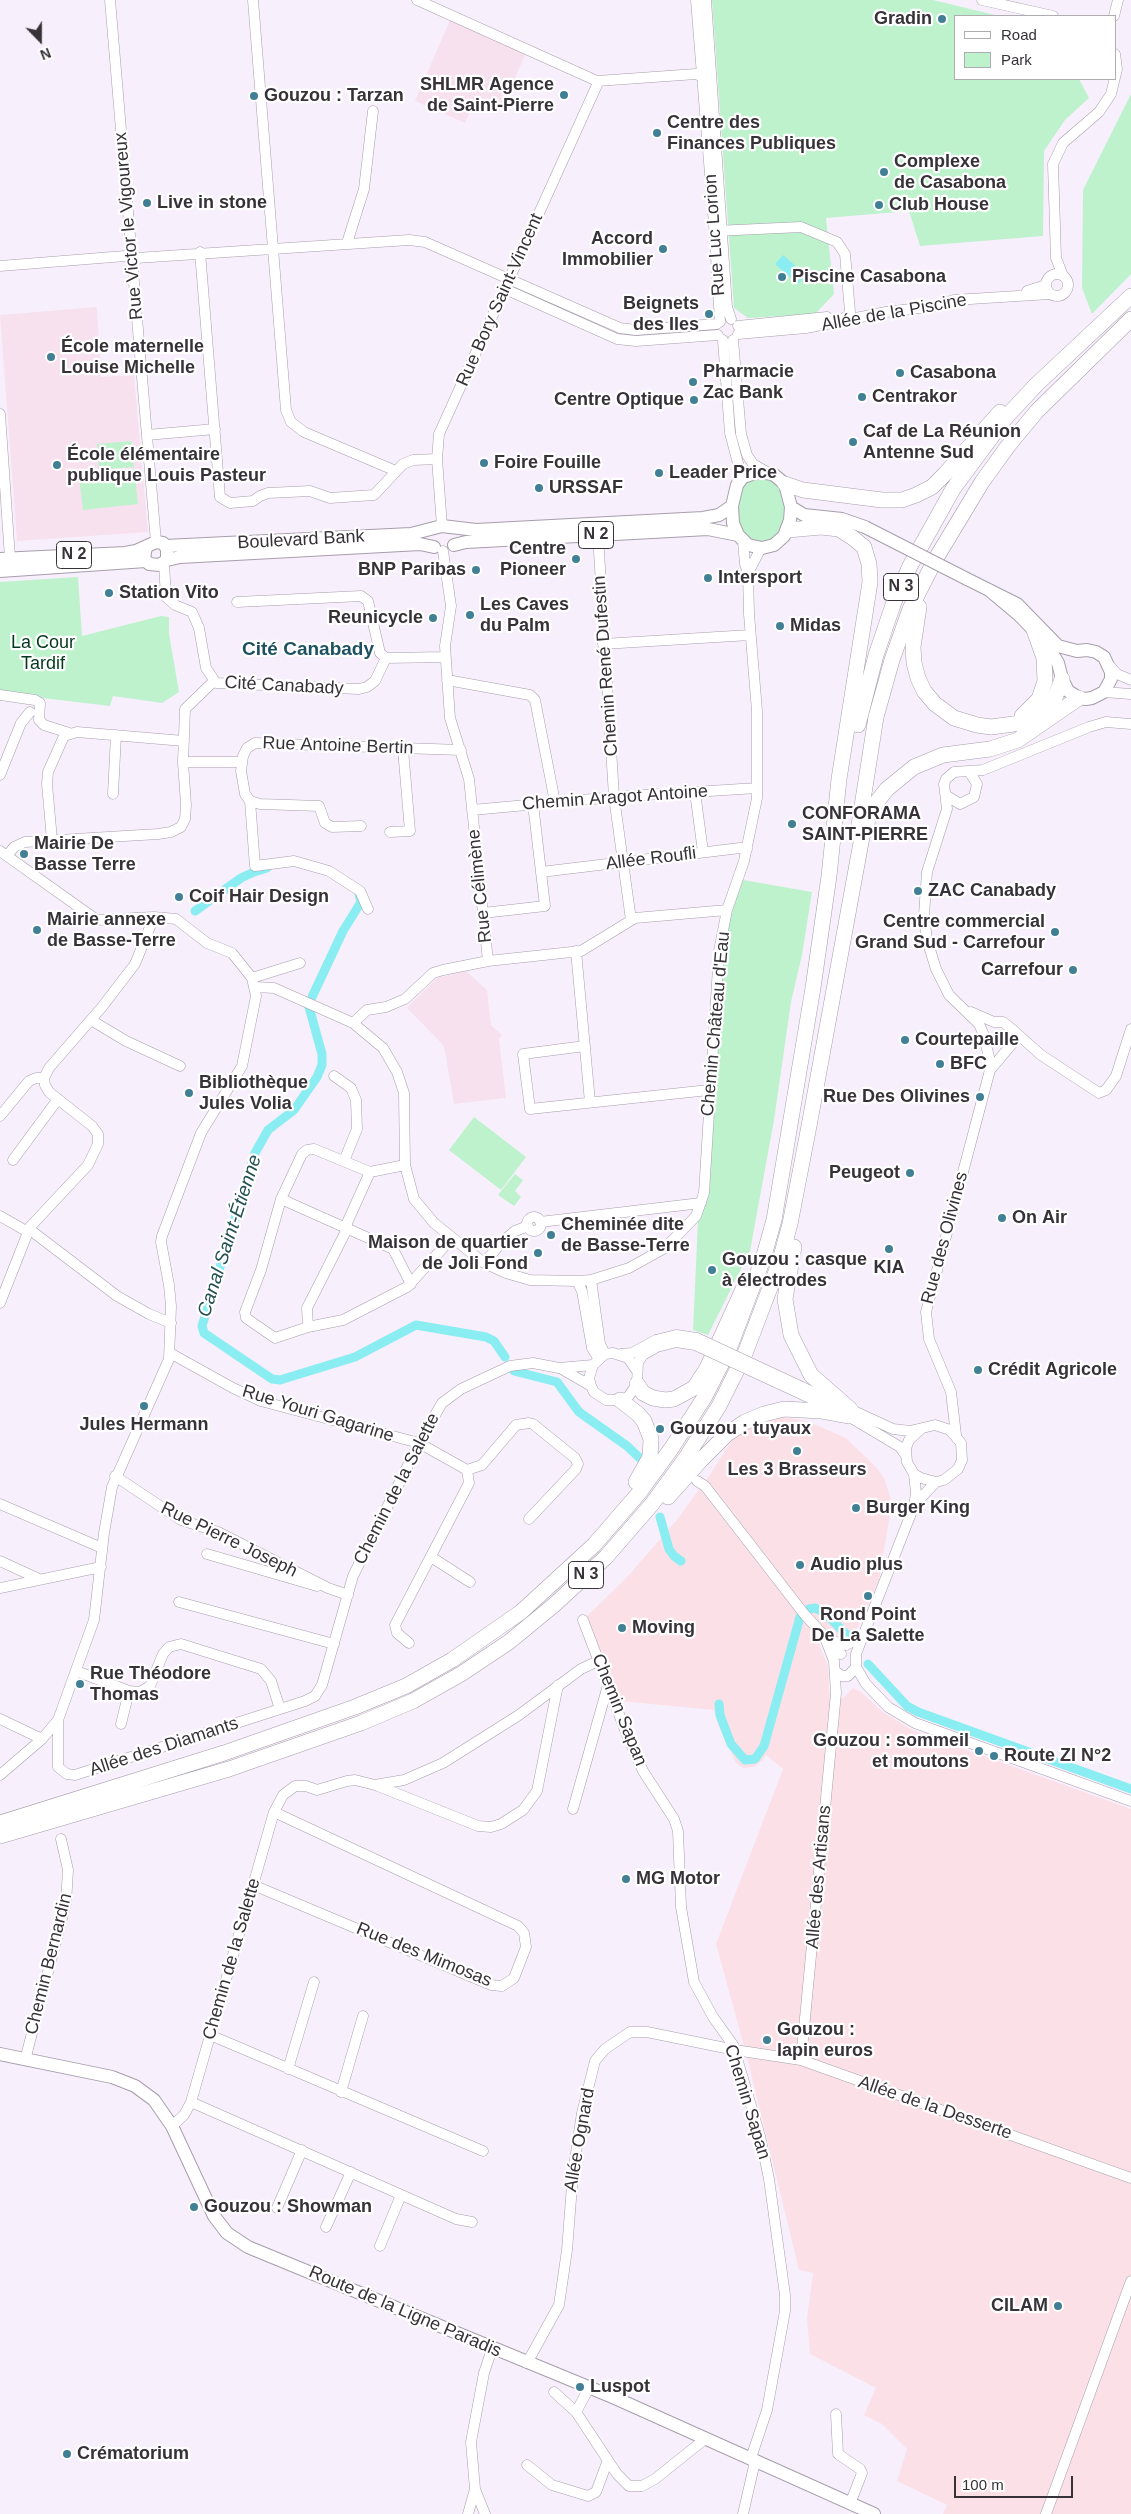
<!DOCTYPE html>
<html>
<head>
<meta charset="utf-8">
<style>
	body { margin:0 }
	#map { position:relative; width:1131px; height:2514px; overflow:hidden; background:#f8effd; font-family:Arial,sans-serif }
	canvas { display:block }
	.legend { position:absolute; left:954px; top:15px; width:162px; height:65px; box-sizing:border-box; background:#fff; border:1px solid #afadaf; margin:0; padding:6px 9px; list-style:none; font-size:15px; color:#363238 }
	.legend li { display:flex; align-items:center; gap:10px; height:25px }
	.legend b { width:25px; border:1px solid #afadaf }
	.north { position:absolute; left:15px; top:15px; width:50px; height:50px; -webkit-text-stroke:4px #fff; paint-order:stroke; rotate:158deg; font-size:14px; font-weight:700; line-height:20px; text-align:center; color:#363238 }
	.north::after { content:''; display:block; margin:auto; width:18px; height:22px; background:#363238; clip-path:polygon(50% 0,100% 100%,50% 72%,0 100%) }
	.scale { position:absolute; left:954px; top:2476px; width:119px; height:22px; box-sizing:border-box; border:2px solid #363238; border-top:0; padding-left:6px; font-size:15px; line-height:18px; white-space:nowrap; color:#363238; -webkit-text-stroke:4px #fff; paint-order:stroke }
</style>
</head>
<body>
<div id="map">
<canvas width="1131" height="2514"></canvas>
<ul class="legend">
<li><b style="height:6px;background:#fff"></b>Road</li>
<li><b style="height:14px;background:#bdf2cd"></b>Park</li>
</ul>
<div class="north">N</div>
<div class="scale">100 m</div>
</div>
<script>
const context = document.querySelector('canvas').getContext('2d');
context.lineJoin = 'round';
function fill(path, color) { context.fillStyle = color; context.fill(path, 'evenodd'); }
const toPath = rows => new Path2D(rows.map(r => 'M' + r).join(''));
function stroke(path, color, width, dash) { context.strokeStyle = color; context.lineWidth = width; context.lineCap = dash ? 'butt' : 'round'; context.setLineDash(dash || []); context.stroke(path); }
function label(font, color, halo, rows, align = 'center') {
  context.font = font + ' Arial,sans-serif'; context.lineWidth = 4.5; context.setLineDash([]); context.textBaseline = 'middle'; context.strokeStyle = halo; context.fillStyle = color; for (const [text, x, y, turn = 0] of rows) {
    context.save(); context.translate(x, y); context.rotate((+turn || 0) * Math.PI / 180); context.textAlign = isNaN(turn) ? turn : align; if (halo) context.strokeText(text, 0, 0); context.fillText(text, 0, 0); context.restore();
  }
}
const industrial = toPath([
	[784,1417,807,1421,846,1438,877,1468,885,1480,890,1497,890,1515,879,1580,855,1634,843,1641,829,1632,818,1642,828,1666,829,1694,843,1698,853,1688,861,1692,883,1712,912,1730,1131,1809,1131,2514,943,2514,947,2505,897,2481,907,2449,882,2424,864,2415,876,2388,810,2354,807,2318,813,2273,799,2270,747,2057,716,1944,783,1769,766,1755,762,1761,753,1767,744,1768,736,1763,718,1725,714,1710,619,1701,586,1617,627,1577,675,1522,709,1476,732,1440,749,1428]
]);
const education = toPath([
	[450,20,526,53,502,107,477,96,465,123,415,101],
	[97,307,101,377,134,375,148,532,17,541,0,315],
	[466,971,487,990,491,1025,502,1035,499,1039,506,1098,454,1104,444,1046,407,1008,437,978]
]);
const green = toPath([
	[712,0,933,0,999,16,955,16,955,79,1079,79,1089,98,1065,120,1044,151,1043,236,920,246,909,211,826,218,834,294,815,314,748,318,734,308],
	[1131,94,1131,274,1092,314,1082,288,1083,190],
	[131,441,134,467,99,470,97,444],
	[134,469,138,504,83,510,79,475],
	[766,477,777,482,785,497,783,524,778,534,771,539,756,542,743,536,736,515,738,494,747,481,752,478],
	[78,577,82,636,161,616,169,617,169,634,179,692,162,703,113,696,110,706,0,693,0,582],
	[743,880,812,892,802,955,791,1002,774,1120,750,1251,708,1335,693,1330,698,1221,709,1194,724,947,732,911],
	[474,1117,526,1157,501,1190,449,1150],
	[515,1174,523,1180,515,1191,521,1197,514,1206,498,1195]
]);
const water = toPath([
	[783,255,806,275,798,284,775,264]
]);
const canal = toPath([
	[195,911,241,878,254,872,267,868],
	[312,997,343,931,361,902,359,894],
	[309,1007,322,1054,322,1065,317,1077,294,1110,268,1130,255,1153,202,1326,204,1333,272,1379,280,1380,355,1357,416,1325,486,1337,494,1341,505,1357],
	[514,1371,557,1382,579,1412,627,1446,643,1461],
	[660,1517,669,1549,674,1556,681,1561],
	[809,1609,815,1608,825,1613,846,1634],
	[868,1664,907,1706,918,1712,1131,1789],
	[719,1704,720,1715,731,1744,745,1760,755,1759,764,1746,800,1617]
]);
const minor = toPath([
	[110,0,156,542],
	[253,0,286,410,291,422,304,432,396,471],
	[417,0,597,81,696,74,707,79],
	[696,0,714,224,720,322],
	[706,0,727,307,731,319],
	[982,0,1053,16],
	[1114,16,1118,0],
	[715,231,801,227,837,242,845,254,850,312,849,315,841,320],
	[347,243,364,189,373,111],
	[200,252,220,497,230,503,253,501,260,496,268,493,310,491,330,498,374,495,403,464,413,460,437,459],
	[0,266,125,256,136,258,409,240,425,242,620,328,636,330,717,324],
	'1046 285a11 11 0 1 1 22 0a11 11 0 1 1-22 0Z',
	[1063,276,1056,258,1053,164,1063,143,1099,112,1111,94,1117,69,1115,54],
	[505,289,617,339,636,341,718,335],
	[1027,291,1046,285],
	[738,326,827,317],
	[738,334,806,328,886,312,936,306,954,300,1050,294],
	[723,340,730,433,739,467,737,485],
	[733,340,741,434,747,455,753,464,767,472],
	[0,414,10,558],
	[147,435,215,429],
	[442,526,437,459,439,434,597,85,597,81],
	[598,535,614,797,631,920],
	[743,541,745,564,748,573],
	[443,551,451,606,445,646,450,718,469,779,488,961],
	[164,564,166,597,175,605,192,612,199,628,206,668,216,683,359,689,367,687,375,681,386,658],
	[237,602,361,596,368,601,380,653,386,658,445,657],
	[603,644,750,635],
	[1110,666,1117,674,1131,680],
	[447,680,530,695,535,700,555,802],
	[1104,692,1131,694],
	[0,695,35,700,40,703,39,720,44,725,69,733],
	[183,762,242,762],
	[0,775,21,723,30,712],
	[695,792,703,852],
	[113,794,116,735],
	[947,796,960,804,974,797,977,784,970,773],
	[250,801,255,866,294,861,329,871,360,891,368,909],
	[472,810,614,797,757,788],
	[361,826,332,827,325,823,319,806,260,804,250,801,245,794,241,771,243,756,247,748,255,743,461,750],
	[390,832,410,831,403,749],
	[52,840,47,784,48,772,64,736,77,732,184,741],
	[0,851,97,920,154,917,176,919,207,943,232,953,252,978,256,996,242,1066,201,1133,162,1236,161,1242,169,1285,171,1306,169,1359,112,1487,104,1533,94,1620,58,1720,42,1739,0,1775],
	[7,856,14,847,25,842,158,834,171,832,181,827,185,819,186,805,183,762,185,709,214,681],
	[541,872,740,848,747,849],
	[483,913,545,906,533,804],
	[576,951,590,1102],
	[252,978,300,963],
	[255,987,274,988,353,1023,383,1048,397,1072,404,1093,405,1165,414,1199,434,1223,484,1263,506,1273,530,1280,577,1281,591,1280,629,1268,665,1248,696,1216,704,1193,719,951,727,910,744,861,757,798,757,711,749,614,748,573,761,548],
	[971,1012,994,1022,1003,1022,1013,1030,1012,1044,990,1070],
	[91,1020,126,1041,180,1066],
	[353,1023,367,1010,386,1007,405,999,433,973,443,970,488,961,581,951,635,918,727,910],
	[1013,1030,1041,1055,1099,1093,1106,1090,1116,1076,1131,1029],
	[585,1046,523,1054,530,1109,709,1090],
	[334,1076,351,1088,356,1100,357,1129,344,1161],
	[0,1116,29,1081,36,1078,44,1078],
	[13,1160,58,1099],
	[405,1165,370,1172,314,1149,307,1150,302,1154,281,1199,261,1270,245,1312,246,1318,275,1338,308,1327,343,1320,407,1287,452,1238],
	[281,1199,393,1249,411,1284],
	[0,1216,28,1232],
	'527 1224a7 7 0 1 1 14 0a7 7 0 1 1-14 0Z',
	[540,1222,701,1203],
	[29,1229,117,1296,149,1314,171,1323],
	[484,1263,503,1241,515,1231,528,1226],
	[591,1280,600,1344,605,1354],
	[577,1281,582,1291,592,1348,598,1358],
	[0,1303,30,1227,88,1165,98,1144,98,1134,92,1126,49,1092,45,1085,44,1078,49,1068,102,1007,135,964,154,917],
	[308,1327,307,1308,347,1229,347,1223,370,1172],
	[170,1353,233,1388,261,1401,419,1443,467,1470],
	[621,1354,632,1353,656,1340],
	[560,1368,591,1386],
	[637,1371,628,1358,613,1353,605,1354,593,1365,589,1378,591,1386,594,1392,606,1400,620,1400,628,1397,637,1384,638,1362,643,1355,657,1347],
	[802,1387,893,1429,910,1431,935,1425,950,1430,961,1443,962,1460,958,1469,944,1480,936,1482,921,1478,914,1474,907,1462,906,1448,909,1440,921,1429],
	[799,1393,848,1416,900,1447,906,1456],
	[956,1435,951,1392,929,1339,926,1312,990,1070,989,1057,983,1033,979,1024,949,995,936,969,927,940,924,915,927,872,947,809,944,784,946,779,954,772,983,770,1089,727,1106,722,1131,724],
	[914,1474,916,1493,914,1506,856,1654,856,1667,866,1684,888,1707,915,1723,1131,1801],
	[115,1476,181,1520,218,1532,328,1588,348,1595],
	[697,1481,705,1486,805,1615,841,1654],
	[0,1504,102,1548],
	[914,1505,936,1482],
	[207,1554,317,1586],
	[431,1557,470,1582],
	[0,1561,39,1579],
	[0,1588,101,1567],
	[179,1602,334,1644],
	[583,1620,627,1735,643,1771,674,1819,678,1831,681,1907,694,1982,713,2017,733,2045,760,2136,769,2179,785,2295,785,2311,767,2410,752,2455,754,2466,743,2514],
	[829,1640,846,1645,861,1637],
	[409,1643,397,1633,395,1625,469,1483,467,1470,482,1465,516,1425,529,1423,533,1424,575,1458,578,1464,576,1469,529,1519],
	[76,1671,129,1691,140,1692,150,1686,163,1654,169,1647,181,1644,261,1669,271,1681,280,1709],
	[835,1671,842,1676,848,1676,856,1667],
	[0,1719,42,1739],
	[58,1720,58,1767,67,1774,75,1775,305,1701,315,1696,322,1685,353,1576,419,1443,442,1403,461,1389,510,1366,533,1363,559,1368,593,1365],
	[121,1724,129,1691],
	[378,1786,478,1826,491,1827,501,1824,523,1810,537,1791,558,1685],
	[573,1809,608,1685],
	[253,1885,491,1985,502,1986,514,1978,526,1947,524,1933,518,1926,274,1812],
	[210,2035,483,2151],
	[25,2060,66,1903,68,1870,61,1839],
	[801,2060,836,1693,834,1661,825,1638],
	[288,2069,314,1982],
	[341,2092,363,2016],
	[191,2102,456,2219,472,2222],
	[172,2126,184,2115,191,2102,274,1812,283,1795,295,1786,306,1786,317,1790,347,1781,355,1780,375,1785,404,1780,443,1763,519,1715,581,1669,598,1661],
	[277,2208,302,2150],
	[326,2227,351,2172],
	[380,2246,401,2195],
	[527,2363,559,2305,567,2250,573,2173,582,2113,595,2061,605,2049,630,2032,647,2032,735,2050,801,2060,1131,2178],
	[589,2388,576,2412,617,2474,629,2486,642,2486,655,2479,705,2439],
	[554,2392,576,2412],
	[836,2414,838,2454,860,2469,862,2473,850,2504],
	[527,2465,552,2485,588,2496,596,2492,608,2460],
	[468,2514,475,2489],
	[485,2514,475,2489,471,2442,484,2373,492,2349],
	[1046,2514,1131,2281]
]);
const major = toPath([
	[758,472,773,474,785,484,791,507,790,520,784,536,774,545,762,548,748,545,738,535,733,523,732,506,737,485,743,477,758,472],
	[791,507,804,515,842,519,865,527],
	[454,545,466,542,708,529,738,535],
	[165,546,411,534,442,526,476,530,703,518,719,515,732,506],
	[0,559,125,553,136,551,156,542,163,543,167,549,167,560,160,565,149,564,144,558,146,547],
	[167,560,180,557,420,544,434,547],
	[0,571,146,561],
	[967,579,1017,604,1058,646,1077,651,1087,650,1096,652,1104,657,1111,672,1111,679,1104,692,1092,698,1086,699,1079,698,1068,691,1062,679,1058,663,1045,642,1020,616,989,590],
	[0,2054,112,2077,135,2086,154,2100,172,2126,214,2216,227,2233,248,2247,615,2398,874,2514]
]);
const highway = toPath([
	[785,484,803,490,882,500,902,500,916,495,932,487,945,474,1000,412],
	[919,607,913,647,914,663,918,678,924,691,935,704,954,718,977,725,991,727,1021,723,1041,712,1055,698,1062,679],
	[1022,716,1039,699,1045,681,1044,658,1034,630],
	[858,725,876,655,894,602,910,566,953,489,1007,416,1037,384,1131,296],
	[859,825,876,717,892,660,910,609,935,560,982,482,1008,446,1037,411,1131,319],
	[794,1247,785,1299,791,1335,811,1375,850,1409],
	[637,1384,643,1393,653,1398,665,1400,674,1399,694,1388,707,1368,744,1287],
	[620,1400,638,1414,644,1421,651,1439,650,1457,636,1482],
	[668,1497,701,1460,727,1434,745,1422,764,1414,784,1409,821,1411,848,1416],
	[0,1823,224,1753,355,1707,406,1686,452,1660,521,1612,594,1545,639,1493,671,1449,704,1398,729,1349,763,1259,774,1220,813,988,829,876,839,779,870,582,869,564,864,547,853,538,839,529,821,527,788,530],
	[0,1836,229,1769,361,1723,413,1701,461,1674,509,1642,554,1605,606,1557,652,1504,685,1459,719,1406,744,1356,779,1264,790,1224,809,1126,862,837,872,808,887,789,914,767,943,755,990,749,1018,740,1079,698]
]);
const minorBridge = toPath([
	[656,1340,676,1335,697,1338,802,1387],
	[657,1347,676,1342,695,1345,799,1393]
]);
const majorBridge = toPath([
	[865,527,967,579]
]);
const markers = [
	[942,19,5,"#417f94"],
	[564,95,5,"#417f94"],
	[254,96,5,"#417f94"],
	[657,133,5,"#417f94"],
	[884,172,5,"#417f94"],
	[147,203,5,"#417f94"],
	[879,205,5,"#417f94"],
	[663,249,5,"#417f94"],
	[782,277,5,"#417f94"],
	[709,314,5,"#417f94"],
	[51,357,5,"#417f94"],
	[900,373,5,"#417f94"],
	[693,382,5,"#417f94"],
	[862,397,5,"#417f94"],
	[694,400,5,"#417f94"],
	[853,442,5,"#417f94"],
	[484,463,5,"#417f94"],
	[57,465,5,"#417f94"],
	[659,473,5,"#417f94"],
	[539,488,5,"#417f94"],
	[576,559,5,"#417f94"],
	[476,570,5,"#417f94"],
	[708,578,5,"#417f94"],
	[109,593,5,"#417f94"],
	[470,615,5,"#417f94"],
	[433,618,5,"#417f94"],
	[780,626,5,"#417f94"],
	[792,824,5,"#417f94"],
	[24,854,5,"#417f94"],
	[918,891,5,"#417f94"],
	[179,897,5,"#417f94"],
	[37,930,5,"#417f94"],
	[1055,932,5,"#417f94"],
	[1073,970,5,"#417f94"],
	[905,1040,5,"#417f94"],
	[940,1064,5,"#417f94"],
	[189,1093,5,"#417f94"],
	[980,1097,5,"#417f94"],
	[910,1173,5,"#417f94"],
	[1002,1218,5,"#417f94"],
	[551,1235,5,"#417f94"],
	[889,1249,5,"#417f94"],
	[538,1253,5,"#417f94"],
	[712,1270,5,"#417f94"],
	[978,1370,5,"#417f94"],
	[144,1406,5,"#417f94"],
	[660,1429,5,"#417f94"],
	[797,1451,5,"#417f94"],
	[856,1508,5,"#417f94"],
	[800,1565,5,"#417f94"],
	[868,1596,5,"#417f94"],
	[622,1628,5,"#417f94"],
	[80,1684,5,"#417f94"],
	[979,1751,5,"#417f94"],
	[994,1756,5,"#417f94"],
	[626,1879,5,"#417f94"],
	[767,2040,5,"#417f94"],
	[194,2207,5,"#417f94"],
	[1058,2306,5,"#417f94"],
	[580,2387,5,"#417f94"],
	[67,2454,5,"#417f94"]
];
const shields = [
	[596,535,35],
	[74,555,35],
	[901,587,35],
	[586,1575,35]
];
const shieldNames = [
	["N 2",596,535],
	["N 2",74,555],
	["N 3",901,587],
	["N 3",586,1575]
];
const poiNames = [
	["Gradin",932,19,"right"],
	["SHLMR Agence",554,85,"right"],
	["de Saint-Pierre",554,106,"right"],
	["Gouzou : Tarzan",264,96],
	["Centre des",667,123],
	["Finances Publiques",667,144],
	["Complexe",894,162],
	["de Casabona",894,183],
	["Live in stone",157,203],
	["Club House",889,205],
	["Accord",653,239,"right"],
	["Immobilier",653,260,"right"],
	["Piscine Casabona",792,277],
	["Beignets",699,304,"right"],
	["des Iles",699,325,"right"],
	["École maternelle",61,347],
	["Louise Michelle",61,368],
	["Pharmacie",703,372],
	["Zac Bank",703,393],
	["Casabona",910,373],
	["Centrakor",872,397],
	["Centre Optique",684,400,"right"],
	["Caf de La Réunion",863,432],
	["Antenne Sud",863,453],
	["École élémentaire",67,455],
	["publique Louis Pasteur",67,476],
	["Foire Fouille",494,463],
	["Leader Price",669,473],
	["URSSAF",549,488],
	["Centre",566,549,"right"],
	["Pioneer",566,570,"right"],
	["BNP Paribas",466,570,"right"],
	["Intersport",718,578],
	["Station Vito",119,593],
	["Les Caves",480,605],
	["du Palm",480,626],
	["Reunicycle",423,618,"right"],
	["Midas",790,626],
	["CONFORAMA",802,814],
	["SAINT-PIERRE",802,835],
	["Mairie De",34,844],
	["Basse Terre",34,865],
	["ZAC Canabady",928,891],
	["Coif Hair Design",189,897],
	["Mairie annexe",47,920],
	["de Basse-Terre",47,941],
	["Centre commercial",1045,922,"right"],
	["Grand Sud - Carrefour",1045,943,"right"],
	["Carrefour",1063,970,"right"],
	["Courtepaille",915,1040],
	["BFC",950,1064],
	["Bibliothèque",199,1083],
	["Jules Volia",199,1104],
	["Rue Des Olivines",970,1097,"right"],
	["Peugeot",900,1173,"right"],
	["On Air",1012,1218],
	["Cheminée dite",561,1225],
	["de Basse-Terre",561,1246],
	["Maison de quartier",528,1243,"right"],
	["de Joli Fond",528,1264,"right"],
	["Gouzou : casque",722,1260],
	["à électrodes",722,1281],
	["KIA",889,1268,"center"],
	["Crédit Agricole",988,1370],
	["Jules Hermann",144,1425,"center"],
	["Gouzou : tuyaux",670,1429],
	["Les 3 Brasseurs",797,1470,"center"],
	["Burger King",866,1508],
	["Audio plus",810,1565],
	["Rond Point",868,1615,"center"],
	["De La Salette",868,1636,"center"],
	["Moving",632,1628],
	["Rue Théodore",90,1674],
	["Thomas",90,1695],
	["Gouzou : sommeil",969,1741,"right"],
	["et moutons",969,1762,"right"],
	["Route ZI N°2",1004,1756],
	["MG Motor",636,1879],
	["Gouzou :",777,2030],
	["lapin euros",777,2051],
	["Gouzou : Showman",204,2207],
	["CILAM",1048,2306,"right"],
	["Luspot",590,2387],
	["Crématorium",77,2454]
];
const streetNames = [
	["Rue Victor le Vigoureux",129,226,-95],
	["Rue Luc Lorion",715,235,-94],
	["Rue Bory Saint-Vincent",500,300,-66],
	["Allée de la Piscine",894,313,-10],
	["Boulevard Bank",301,540,-3],
	["Chemin René Dufestin",606,666,-94],
	["Cité Canabady",284,686,3],
	["Rue Antoine Bertin",338,746,2],
	["Chemin Aragot Antoine",615,798,-4],
	["Allée Roufli",651,859,-7],
	["Rue Célimène",480,886,-96],
	["Chemin Château d'Eau",716,1024,-85],
	["Rue des Olivines",945,1238,-75],
	["Rue Youri Gagarine",318,1414,17],
	["Chemin de la Salette",397,1489,-63],
	["Rue Pierre Joseph",229,1540,26],
	["Chemin Sapan",619,1710,68],
	["Allée des Diamants",164,1747,-18],
	["Allée des Artisans",819,1877,-85],
	["Rue des Mimosas",424,1955,22],
	["Chemin de la Salette",232,1959,-74],
	["Chemin Bernardin",49,1964,-76],
	["Chemin Sapan",747,2102,73],
	["Allée de la Desserte",935,2108,19],
	["Allée Ognard",580,2140,-80],
	["Route de la Ligne Paradis",405,2312,23]
];
const parkNames = [
	["La Cour",43,643],
	["Tardif",43,664]
];
const neighbourhoodNames = [
	["Cité Canabady",308,650]
];
const waterNames = [
	["Canal Saint-Étienne",230,1236,-72]
];
fill(industrial, '#fbe1e7');
fill(education, '#f7e1ef');
fill(green, '#bdf2cd');
fill(water, '#89edf2');
stroke(canal, '#89edf2', 9);
stroke(minor, '#a79eac', 11);
stroke(major, '#a79eac', 14);
stroke(highway, '#a79eac', 16);
stroke(minor, '#fff', 10);
stroke(major, '#fff', 12);
stroke(highway, '#fff', 15);
stroke(minorBridge, '#a79eac', 11, []);
stroke(majorBridge, '#a79eac', 14, []);
stroke(minorBridge, '#fff', 10);
stroke(majorBridge, '#fff', 12);
for (const [x, y, r, color] of markers) { const dot = new Path2D(); dot.arc(x, y, r, 0, 2 * Math.PI); context.fillStyle = color; context.fill(dot); stroke(dot, '#fff', 2); }
for (const [x, y, w] of shields) { const box = new Path2D(); box.roundRect(x - w / 2, y - 13.5, w, 27, 4); context.fillStyle = '#fff'; context.fill(box); stroke(box, '#363238', 1); }
label('bold 16px', '#363238', null, shieldNames);
label('bold 18px', '#363238', '#fff', poiNames, 'left');
label('18px', '#363238', '#fff', streetNames);
label('18px', '#02391c', '#fff', parkNames);
label('bold 19px', '#1d5161', '#fff', neighbourhoodNames);
label('italic 19px', '#235052', '#fff', waterNames);
</script>
</body>
</html>
